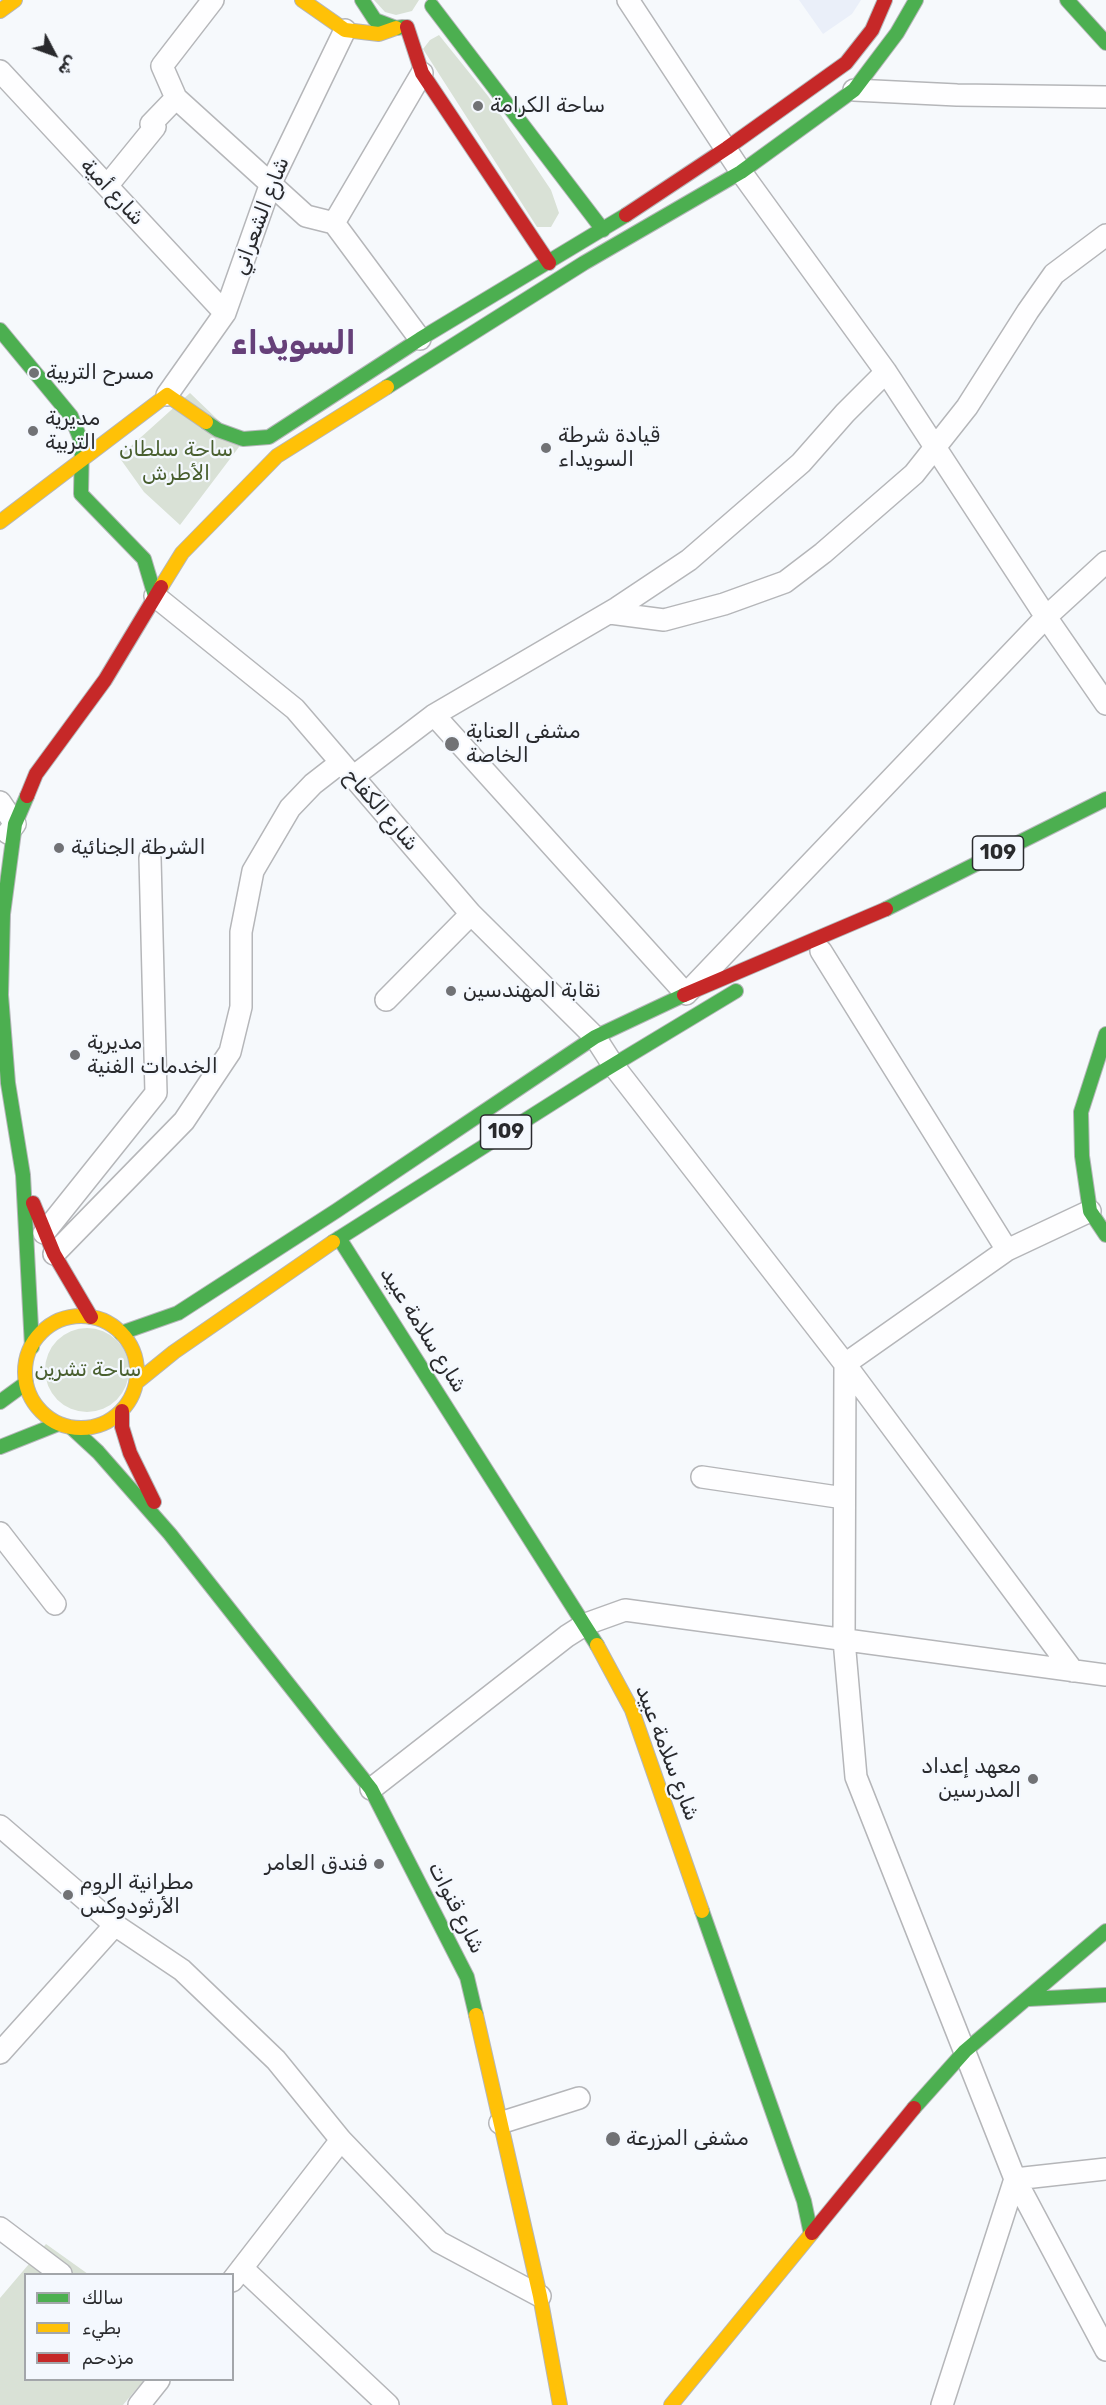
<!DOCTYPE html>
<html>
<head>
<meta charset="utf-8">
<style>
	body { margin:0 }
	#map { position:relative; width:1106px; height:2405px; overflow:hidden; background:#f6f9fc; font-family:Rubik,Vazirmatn,sans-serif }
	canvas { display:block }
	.legend { position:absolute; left:24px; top:2273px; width:210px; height:108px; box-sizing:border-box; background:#f4f8fe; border:2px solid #a3a6aa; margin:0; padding:8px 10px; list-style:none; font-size:18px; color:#292a2d }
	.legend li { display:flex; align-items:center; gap:12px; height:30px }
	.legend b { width:30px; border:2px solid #a3a6aa }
	.north { position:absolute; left:24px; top:24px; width:60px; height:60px; -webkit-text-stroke:4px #f4f8fe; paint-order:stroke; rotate:131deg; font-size:16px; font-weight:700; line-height:24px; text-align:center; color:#292a2d }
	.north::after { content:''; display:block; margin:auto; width:21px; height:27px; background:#292a2d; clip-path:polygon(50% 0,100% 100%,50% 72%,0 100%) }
</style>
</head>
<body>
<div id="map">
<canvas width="1106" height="2405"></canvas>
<ul class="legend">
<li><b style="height:8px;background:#4caf50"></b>سالك</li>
<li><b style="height:8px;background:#ffc107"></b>بطيء</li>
<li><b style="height:8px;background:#c62828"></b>مزدحم</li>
</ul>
<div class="north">ش</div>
</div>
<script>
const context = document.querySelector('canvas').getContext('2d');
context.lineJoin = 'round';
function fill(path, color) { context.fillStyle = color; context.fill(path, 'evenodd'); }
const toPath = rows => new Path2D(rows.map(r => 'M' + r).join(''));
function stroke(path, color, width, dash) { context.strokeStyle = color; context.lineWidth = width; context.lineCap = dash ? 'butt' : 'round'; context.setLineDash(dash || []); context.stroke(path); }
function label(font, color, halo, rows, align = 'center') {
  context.font = font + ' Rubik,Vazirmatn,sans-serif'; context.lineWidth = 4.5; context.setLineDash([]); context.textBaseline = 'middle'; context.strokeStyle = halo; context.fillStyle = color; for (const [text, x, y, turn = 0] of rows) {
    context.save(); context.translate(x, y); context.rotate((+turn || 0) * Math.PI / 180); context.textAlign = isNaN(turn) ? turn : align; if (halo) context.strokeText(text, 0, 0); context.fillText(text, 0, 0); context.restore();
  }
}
const built = toPath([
	[799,0,861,0,852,14,823,34]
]);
const green = toPath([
	[374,0,419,0,412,11,396,15,385,12],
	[439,35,488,96,551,190,559,213,551,227,537,227,423,49,430,40],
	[190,393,242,443,180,525,144,492,119,457],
	'45 1370a42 42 0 1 1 84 0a42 42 0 1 1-84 0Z',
	[46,2244,88,2274,26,2274,26,2380,144,2380,123,2405,0,2405,0,2298]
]);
const street = toPath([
	[213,0,162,66,176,98,306,216,334,223],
	[628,0,741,172,886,372,1046,617,1106,704],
	[0,71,225,313],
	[854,90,957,95,1106,97],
	[107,186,155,127,151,124,176,98],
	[420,339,334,223,422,73],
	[167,395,225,313,271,183,345,30],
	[155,596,295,709,471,914,595,1037,613,1065,845,1364,1073,1671],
	[610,613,664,620,724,604,785,582,823,553,914,474,967,407,1028,311,1054,274,1106,235],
	[434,715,686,994,1046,617,1106,562],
	[354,776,434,715,617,608,689,560,801,463,845,413,886,372],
	[0,802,15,824,8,833],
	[821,951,1007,1250],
	[386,1000,471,914],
	[1090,1211,1007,1250,845,1364,844,1640,856,1777,1015,2179,1106,2350],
	[44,1233,156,1093,150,858],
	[54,1254,184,1121,230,1052,241,1007,241,932,253,871,290,808,313,784,340,763],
	[702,1477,844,1498],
	[0,1533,55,1604],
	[371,1789,567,1636,586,1624,625,1610,1106,1675],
	[0,1826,115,1925,182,1970,276,2060,341,2140,439,2242,540,2296],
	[0,2053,115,1925],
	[500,2123,579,2098],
	[0,2228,61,2274],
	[242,2268,388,2405],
	[232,2281,341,2140],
	[139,2405,159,2380],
	[942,2405,1015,2179,1106,2169]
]);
const fast = toPath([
	[362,0,375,20,396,28,403,27],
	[1067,0,1106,43],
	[432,6,603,230],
	[0,330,71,416,82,443,81,494,144,559,155,596],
	[387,387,584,263,741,172,854,90,897,33,916,0],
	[206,422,218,430,243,439,269,437,420,339,626,215],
	[27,796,15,824,3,914,1,995,8,1083,23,1175,32,1347],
	[886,909,1106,799],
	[1106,1034,1081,1112,1082,1156,1090,1211,1106,1235],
	[339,1238,597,1645],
	[333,1242,595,1076,736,991],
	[121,1333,178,1313,336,1211,595,1037,684,995],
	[0,1402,26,1383],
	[72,1428,98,1452,170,1534,371,1789,467,1977,476,2015],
	[0,1447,58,1424],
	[702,1911,804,2201,811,2234],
	[1029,1999,1106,1995],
	[914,2108,965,2051,1106,1931]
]);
const slow = toPath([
	[302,0,345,30,379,34,396,28],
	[0,11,15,0],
	[0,522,167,395,206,422],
	[161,587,182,553,277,456,387,387],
	'25 1372a56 56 0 1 1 112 0a56 56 0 1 1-112 0Z',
	[137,1382,174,1352,333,1242],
	[597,1645,632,1710,702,1911],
	[476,2015,540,2296,560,2405],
	[671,2405,812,2233]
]);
const jam = toPath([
	[407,27,422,73,549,263],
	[626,215,727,148,846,63,872,30,885,0],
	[27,796,36,774,105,680,161,587],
	[684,995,886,909],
	[33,1203,54,1254,91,1317],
	[122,1411,122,1427,130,1453,154,1502],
	[812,2233,914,2108]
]);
const markers = [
	[478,106,6,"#717275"],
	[34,373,6,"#717275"],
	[33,431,6,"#717275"],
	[546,448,6,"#717275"],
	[452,744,8,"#717275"],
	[59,848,6,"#717275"],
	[451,991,6,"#717275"],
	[75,1055,6,"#717275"],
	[1033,1779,6,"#717275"],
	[379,1864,6,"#717275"],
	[68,1895,6,"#717275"],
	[613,2139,8,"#717275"]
];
const shields = [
	[998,853,51],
	[506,1132,51]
];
const shieldNames = [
	["109",998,853],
	["109",506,1132]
];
const poiNames = [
	["ساحة الكرامة",490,106],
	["مسرح التربية",46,373],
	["مديرية",45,419],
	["التربية",45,443],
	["قيادة شرطة",558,436],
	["السويداء",558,460],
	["مشفى العناية",466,732],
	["الخاصة",466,756],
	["الشرطة الجنائية",71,848],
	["نقابة المهندسين",463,991],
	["مديرية",87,1043],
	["الخدمات الفنية",87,1067],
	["معهد إعداد",1021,1767,"right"],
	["المدرسين",1021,1791,"right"],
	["فندق العامر",367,1864,"right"],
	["مطرانية الروم",80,1883],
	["الأرثودوكس",80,1907],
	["مشفى المزرعة",626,2139]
];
const streetNames = [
	["شارع أمية",112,192,47],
	["شارع الشعراني",261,216,-69],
	["شارع الكفاح",381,810,49],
	["شارع سلامة عبيد",423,1330,58],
	["شارع سلامة عبيد",667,1753,69],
	["شارع قنوات",456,1908,63]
];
const parkNames = [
	["ساحة سلطان",176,450],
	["الأطرش",176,474],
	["ساحة تشرين",88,1370]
];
const townNames = [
	["السويداء",293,344]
];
fill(built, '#eaeff9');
fill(green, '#d9e1d6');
stroke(street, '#b5b6b9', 24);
stroke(fast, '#b5b6b9', 16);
stroke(slow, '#b5b6b9', 16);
stroke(jam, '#b5b6b9', 16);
stroke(street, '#fefeff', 21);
stroke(fast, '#4caf50', 14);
stroke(slow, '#ffc107', 14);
stroke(jam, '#c62828', 14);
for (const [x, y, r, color] of markers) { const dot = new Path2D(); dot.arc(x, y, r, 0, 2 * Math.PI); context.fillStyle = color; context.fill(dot); stroke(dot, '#f4f8fe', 2); }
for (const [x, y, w] of shields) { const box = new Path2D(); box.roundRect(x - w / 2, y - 17, w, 34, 4.5); context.fillStyle = '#f4f8fe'; context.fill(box); stroke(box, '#292a2d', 1.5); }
label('bold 20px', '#292a2d', null, shieldNames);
label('21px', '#292a2d', '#f4f8fe', poiNames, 'left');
label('21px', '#292a2d', '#f4f8fe', streetNames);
label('21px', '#495f2f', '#f4f8fe', parkNames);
label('bold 33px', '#664079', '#f4f8fe', townNames);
</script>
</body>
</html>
